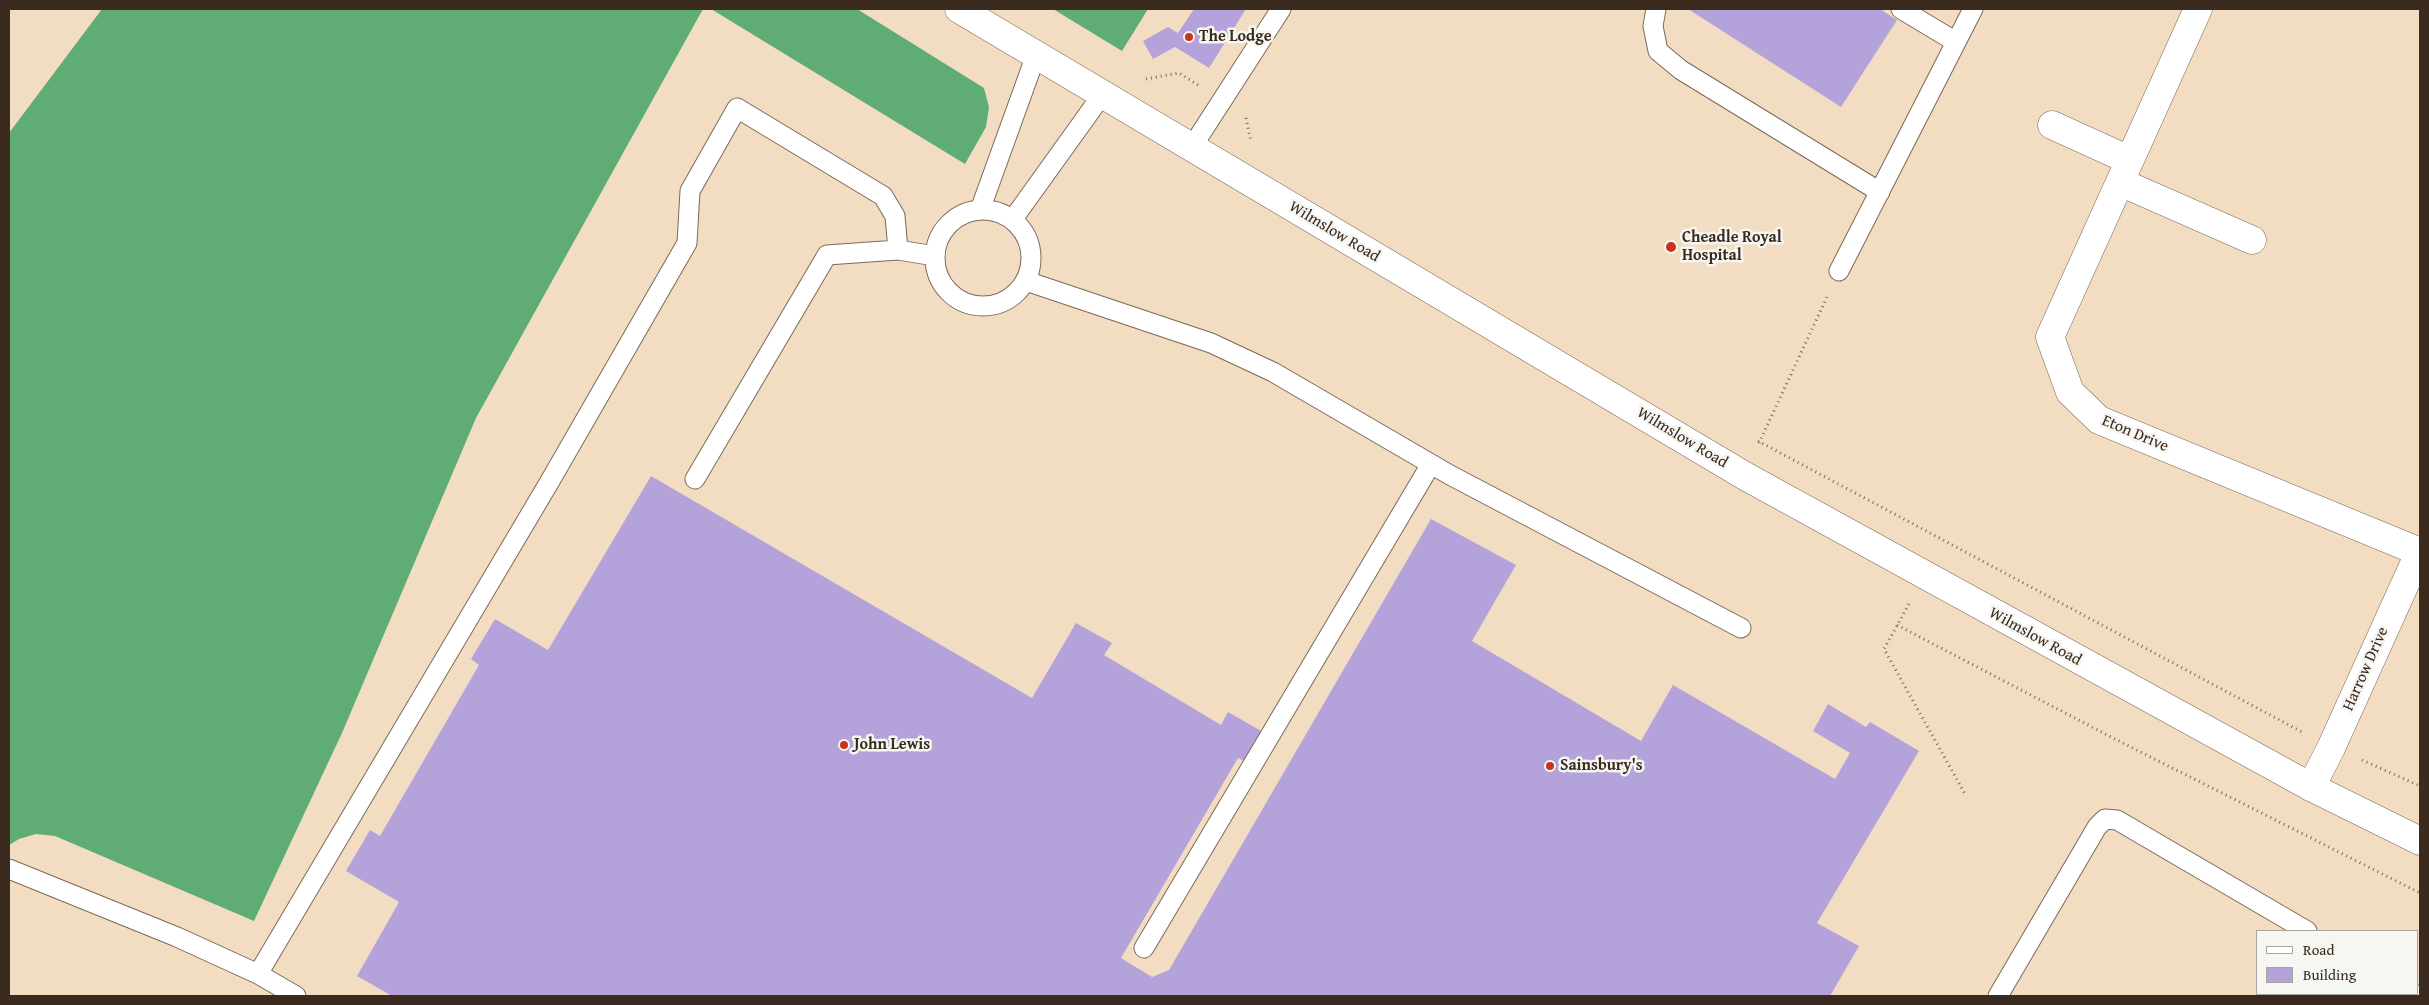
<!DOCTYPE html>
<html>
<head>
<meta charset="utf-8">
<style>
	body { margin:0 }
	#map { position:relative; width:2429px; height:1005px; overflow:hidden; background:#f3ddc2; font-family:"Gentium Book Plus",serif }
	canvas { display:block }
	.frame { position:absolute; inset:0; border:10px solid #3b2a1e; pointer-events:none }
	.legend { position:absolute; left:2256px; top:930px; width:162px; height:65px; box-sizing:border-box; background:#f6f6f2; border:1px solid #aba49d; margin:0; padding:6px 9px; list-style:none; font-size:15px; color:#3b2a1e }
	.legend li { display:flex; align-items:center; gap:10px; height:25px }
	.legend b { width:25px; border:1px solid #aba49d }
</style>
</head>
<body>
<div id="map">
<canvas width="2429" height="1005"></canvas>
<div class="frame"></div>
<ul class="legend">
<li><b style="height:6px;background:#fff"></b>Road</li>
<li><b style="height:14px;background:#b4a3da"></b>Building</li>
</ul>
</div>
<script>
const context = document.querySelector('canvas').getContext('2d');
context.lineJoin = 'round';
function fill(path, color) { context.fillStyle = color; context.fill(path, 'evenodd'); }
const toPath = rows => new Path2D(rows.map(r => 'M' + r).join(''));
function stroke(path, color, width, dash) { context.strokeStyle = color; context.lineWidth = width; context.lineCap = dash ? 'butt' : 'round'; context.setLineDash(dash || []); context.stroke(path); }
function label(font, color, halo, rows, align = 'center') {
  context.font = font + ' "Gentium Book Plus",serif'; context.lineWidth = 5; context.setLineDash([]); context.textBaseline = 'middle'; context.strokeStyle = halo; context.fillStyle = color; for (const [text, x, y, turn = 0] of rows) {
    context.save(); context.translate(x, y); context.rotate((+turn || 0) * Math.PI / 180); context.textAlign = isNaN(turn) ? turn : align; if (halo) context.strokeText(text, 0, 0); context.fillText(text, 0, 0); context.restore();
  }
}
const forest = toPath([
	[102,9,703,9,476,418,342,733,254,921,55,836,36,834,19,839,9,845,9,133],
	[711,9,857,9,984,88,989,107,986,127,965,164],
	[1053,9,1148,9,1122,51]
]);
const building = toPath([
	[1194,9,1246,9,1209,68,1175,47,1153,59,1143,41,1168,27,1178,33],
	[1688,9,1880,9,1897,20,1841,107],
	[651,476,1032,698,1076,623,1112,643,1104,655,1221,725,1228,712,1263,732,1246,762,1238,758,1121,958,1152,977,1169,970,1431,519,1516,565,1472,641,1641,741,1673,685,1835,779,1850,753,1813,731,1828,704,1866,727,1870,722,1919,751,1817,923,1859,946,1830,996,392,996,357,976,399,902,346,871,370,830,380,836,479,665,471,659,495,619,548,650]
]);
const path = toPath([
	[1146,79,1179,73,1198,85],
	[1246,118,1251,142],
	[1758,441,2302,732],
	[1759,443,1827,297],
	[1909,604,1884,649,1965,794],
	[1897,625,2111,737,2420,893],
	[2362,760,2420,786]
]);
const lane = toPath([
	[1656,9,1653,26,1658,51,1681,70,1880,192],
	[1901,9,1956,42],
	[1192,147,1281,9],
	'935 258a48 48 0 1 1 96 0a48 48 0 1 1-96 0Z',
	[980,210,1036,55],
	[1013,219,1102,95],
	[1839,271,1973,9],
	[1026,281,1211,343,1273,372,1450,475,1741,628],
	[695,479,827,255,898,250,935,256],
	[9,869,177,937,258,974,296,996],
	[1144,948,1431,464],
	[258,974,550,481,687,243,690,191,737,108,883,196,895,216,898,250],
	[2414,994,2418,996],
	[1998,996,2097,827,2105,819,2117,820,2307,931]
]);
const street = toPath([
	[2198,9,2050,337,2070,392,2099,420,2420,552],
	[2052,125,2129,160],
	[2120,182,2252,240],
	[2311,787,2331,748,2420,551]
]);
const secondary = toPath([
	[959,9,1745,476,2311,787,2420,841]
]);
const markers = [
	[1189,37,5,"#c8321e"],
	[1671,247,6,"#c8321e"],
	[844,745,5,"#c8321e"],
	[1550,766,5,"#c8321e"]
];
const poiNames = [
	["The Lodge",1199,37],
	["Cheadle Royal",1682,238],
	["Hospital",1682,256],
	["John Lewis",854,745],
	["Sainsbury's",1560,766]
];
const streetNames = [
	["Wilmslow Road",1334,232,31],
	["Eton Drive",2135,434,23],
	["Wilmslow Road",1682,438,31],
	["Wilmslow Road",2035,637,29],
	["Harrow Drive",2366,669,-66]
];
fill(forest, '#60ac77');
fill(building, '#b4a3da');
stroke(lane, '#7b6957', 21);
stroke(street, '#7b6957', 29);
stroke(secondary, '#7b6957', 29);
stroke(path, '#7b6957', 3, [1, 4]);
stroke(lane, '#fff', 19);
stroke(street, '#fff', 28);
stroke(secondary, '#fff', 28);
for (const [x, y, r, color] of markers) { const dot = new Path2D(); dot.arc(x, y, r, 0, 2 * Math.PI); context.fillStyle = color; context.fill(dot); stroke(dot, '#f6f6f2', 2); }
label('bold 16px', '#3b2a1e', '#f6f6f2', poiNames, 'left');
label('16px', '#3b2a1e', '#f6f6f2', streetNames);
</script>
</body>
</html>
